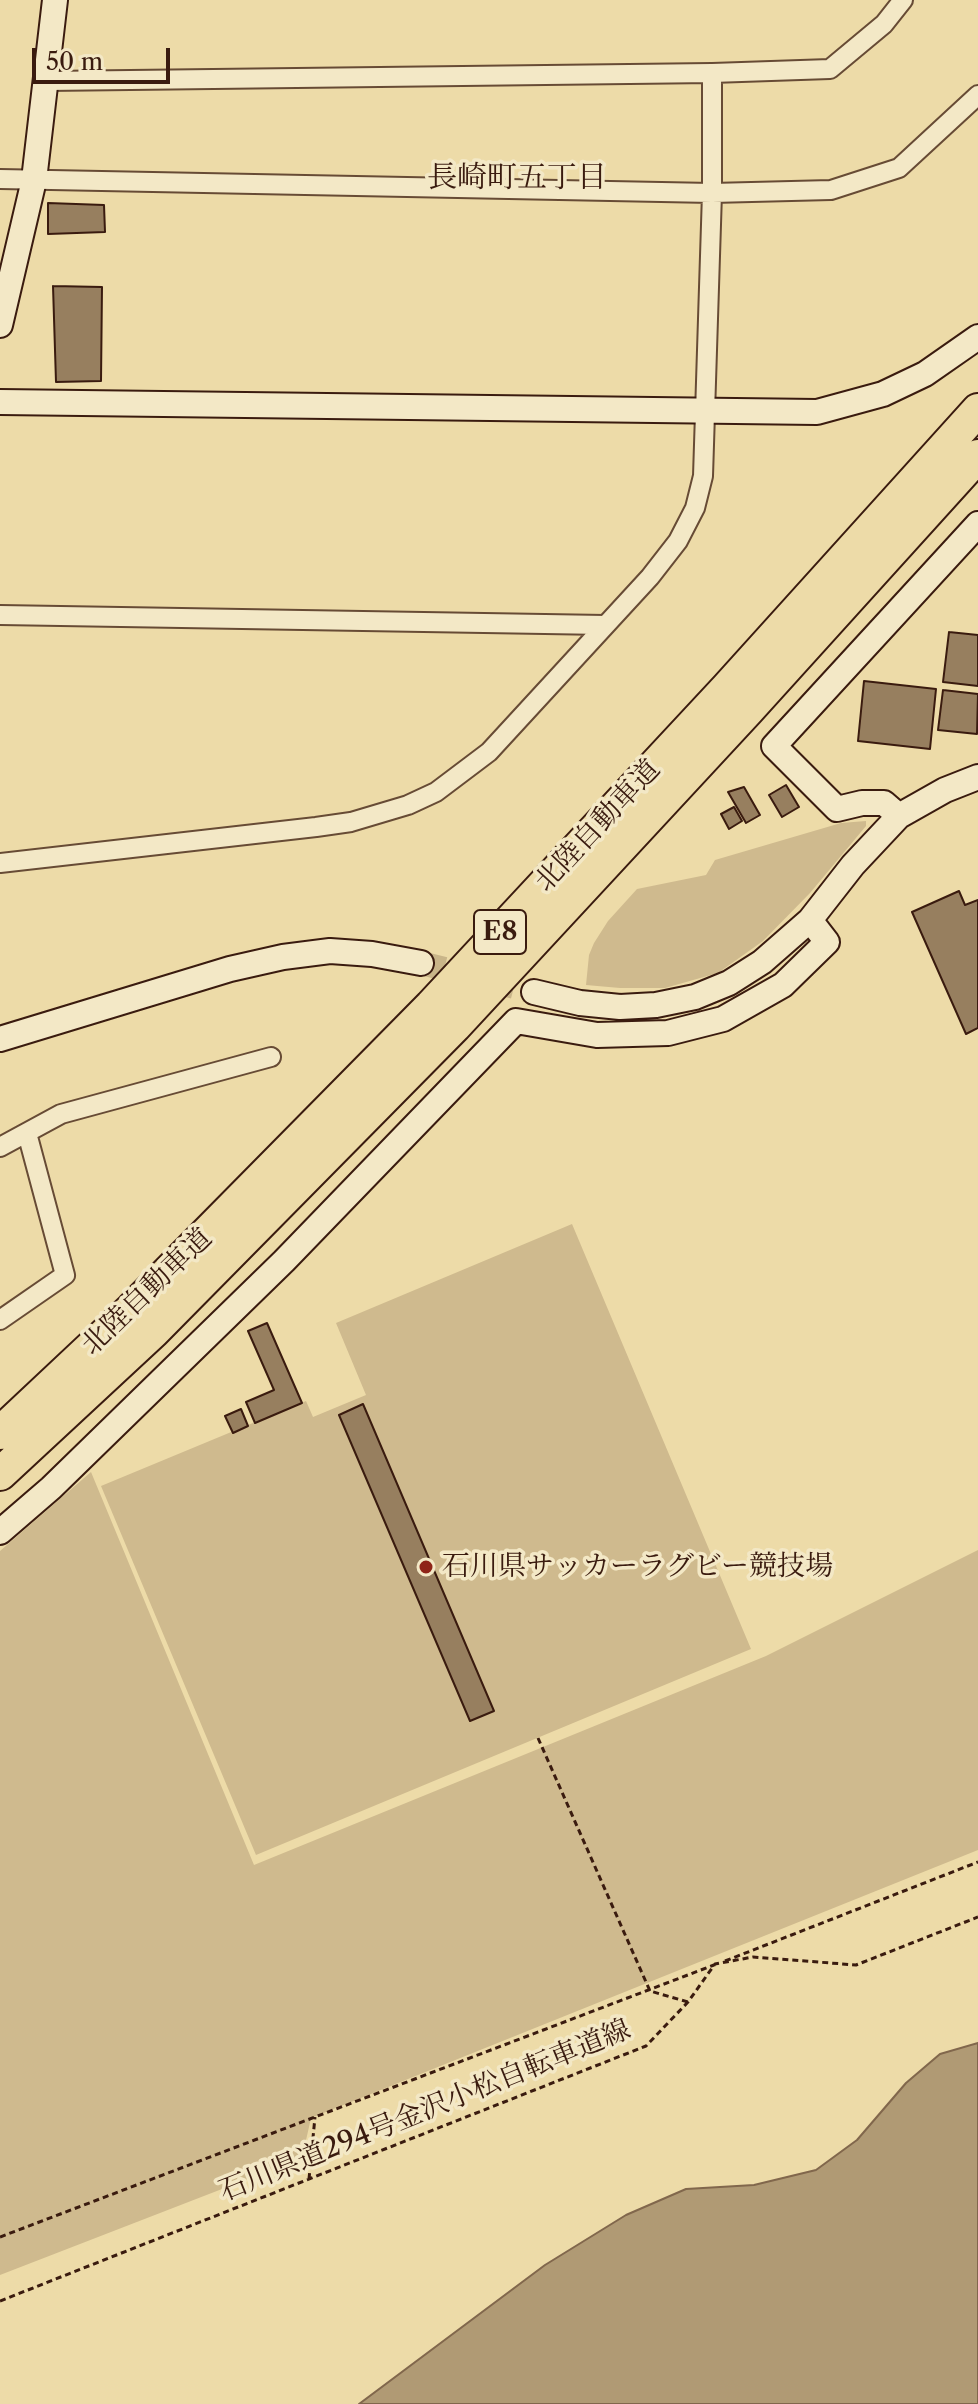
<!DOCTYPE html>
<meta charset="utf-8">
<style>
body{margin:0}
#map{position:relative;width:978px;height:2404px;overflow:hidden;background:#eddba8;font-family:"Libre Caslon Text",serif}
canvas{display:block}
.scale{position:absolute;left:32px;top:48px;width:138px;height:36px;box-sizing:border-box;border:4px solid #3a1b0f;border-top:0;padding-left:10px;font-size:24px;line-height:28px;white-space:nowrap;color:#3a1b0f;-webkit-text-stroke:6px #f3e8c6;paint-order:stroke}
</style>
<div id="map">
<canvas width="978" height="2404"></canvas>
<div class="scale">50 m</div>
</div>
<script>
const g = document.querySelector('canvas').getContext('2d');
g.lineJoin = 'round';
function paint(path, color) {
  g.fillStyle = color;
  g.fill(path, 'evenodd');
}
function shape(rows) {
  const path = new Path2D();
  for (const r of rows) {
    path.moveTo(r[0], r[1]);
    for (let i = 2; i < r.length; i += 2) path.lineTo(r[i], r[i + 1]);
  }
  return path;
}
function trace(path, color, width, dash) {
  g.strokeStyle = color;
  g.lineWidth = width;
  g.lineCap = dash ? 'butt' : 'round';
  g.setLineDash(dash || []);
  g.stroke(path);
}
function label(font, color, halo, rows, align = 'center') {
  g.font = font + ' "Libre Caslon Text","Noto Serif JP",serif';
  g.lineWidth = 7;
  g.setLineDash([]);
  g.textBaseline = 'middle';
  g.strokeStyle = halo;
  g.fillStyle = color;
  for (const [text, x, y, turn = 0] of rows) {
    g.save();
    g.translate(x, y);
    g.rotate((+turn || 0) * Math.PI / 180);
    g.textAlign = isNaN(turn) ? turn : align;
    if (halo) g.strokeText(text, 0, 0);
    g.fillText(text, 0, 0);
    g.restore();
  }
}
const green = shape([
 [866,821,866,826,810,893,763,941,718,973,665,988,620,988,586,985,589,955,594,943,608,921,637,889,706,875,715,860,841,823],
 [572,1224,751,1649,256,1855,101,1486,306,1401,313,1417,366,1395,336,1323],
 [91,1472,254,1865,766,1656,978,1550,978,1850,311,2118,302,2158,0,2275,0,1551]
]);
const water = shape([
 [978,2043,978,2404,359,2404,545,2265,626,2215,686,2189,754,2185,816,2170,857,2140,906,2083,940,2054,978,2043]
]);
const building = shape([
 [48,203,104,205,105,232,48,234,48,203],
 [53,286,102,287,101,381,56,382,53,286],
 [949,632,978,635,978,686,943,682,949,632],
 [864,681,936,689,930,749,858,741,864,681],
 [943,690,978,694,977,734,938,730,943,690],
 [786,785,799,807,782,817,769,795,786,785],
 [744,787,760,815,746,823,728,792,744,787],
 [734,807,742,821,729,829,721,814,734,807],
 [959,891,965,905,978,900,978,1028,966,1034,912,912,959,891],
 [267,1323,302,1403,255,1423,246,1402,274,1390,248,1331,267,1323],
 [363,1404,494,1711,470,1721,339,1415,363,1404],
 [241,1409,248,1426,233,1433,225,1416,241,1409]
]);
const secondaryTunnel = shape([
 [421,963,534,992]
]);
const path = shape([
 [538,1738,650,1991,688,2002],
 [725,1961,978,1862],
 [309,2179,315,2117],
 [0,2237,714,1965],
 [0,2301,646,2046,688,2002,715,1964,753,1957,856,1965,978,1917]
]);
const street = shape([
 [47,81,712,73,830,69,884,24,903,0],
 [0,179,712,193,831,190,899,168,978,95],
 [0,615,605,625],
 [0,863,316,827,351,822,408,805,436,792,489,752,650,577,678,541,695,508,703,476,712,193,712,73],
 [0,1147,61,1114,271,1057],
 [0,1320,65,1275,27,1133]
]);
const secondary = shape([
 [0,325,34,180,55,0],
 [0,402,817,412,883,394,925,374,978,337],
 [899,816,884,803,862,803,837,809,774,746,978,524],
 [534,992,580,1003,620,1007,656,1005,695,997,729,983,762,962,810,920,853,865,899,816,945,790,978,777],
 [0,1039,230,969,283,957,330,951,372,954,421,963],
 [0,1532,51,1488,284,1261,516,1021,597,1035,668,1033,723,1019,783,985,827,942,810,920]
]);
const highway = shape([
 [0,1433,132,1309,431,1006,727,688,978,410],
 [0,1474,153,1332,455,1026,748,710,978,456]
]);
const markers = [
 [426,1567,8,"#8f2418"]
];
const shields = [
 [500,932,52]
];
const shieldNames = [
 ["E8",500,932]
];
const streetNames = [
 ["北陸自動車道",598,826,-47],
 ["北陸自動車道",147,1292,-44],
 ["石川県道294号金沢小松自転車道線",425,2111,-22]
];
const poiNames = [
 ["石川県サッカーラグビー競技場",442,1567]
];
const neighbourhoodNames = [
 ["長崎町五丁目",517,178]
];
paint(green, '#cfba8e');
paint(water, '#b09a74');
trace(water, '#81674c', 2);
paint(building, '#977f5f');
trace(building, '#3a1b0f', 2);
trace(secondaryTunnel, '#c9b589', 24, [24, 12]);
trace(street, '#674b35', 22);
trace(secondary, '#3a1b0f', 28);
trace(highway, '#3a1b0f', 36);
trace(path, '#3a1b0f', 3, [6, 4]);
trace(street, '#f3e8c6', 18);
trace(secondary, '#f3e8c6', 24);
trace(highway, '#eddba8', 32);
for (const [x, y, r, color] of markers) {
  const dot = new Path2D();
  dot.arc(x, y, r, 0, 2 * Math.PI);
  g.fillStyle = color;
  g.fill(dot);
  trace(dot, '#f3e8c6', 3);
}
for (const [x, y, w] of shields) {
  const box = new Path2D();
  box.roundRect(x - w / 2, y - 22, w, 44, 6);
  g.fillStyle = '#f3e8c6';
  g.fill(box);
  trace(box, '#3a1b0f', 2);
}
label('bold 26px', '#3a1b0f', null, shieldNames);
label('28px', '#3a1b0f', '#f3e8c6', streetNames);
label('28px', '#3a1b0f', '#f3e8c6', poiNames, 'left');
label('30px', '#3a1b0f', '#f3e8c6', neighbourhoodNames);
</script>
